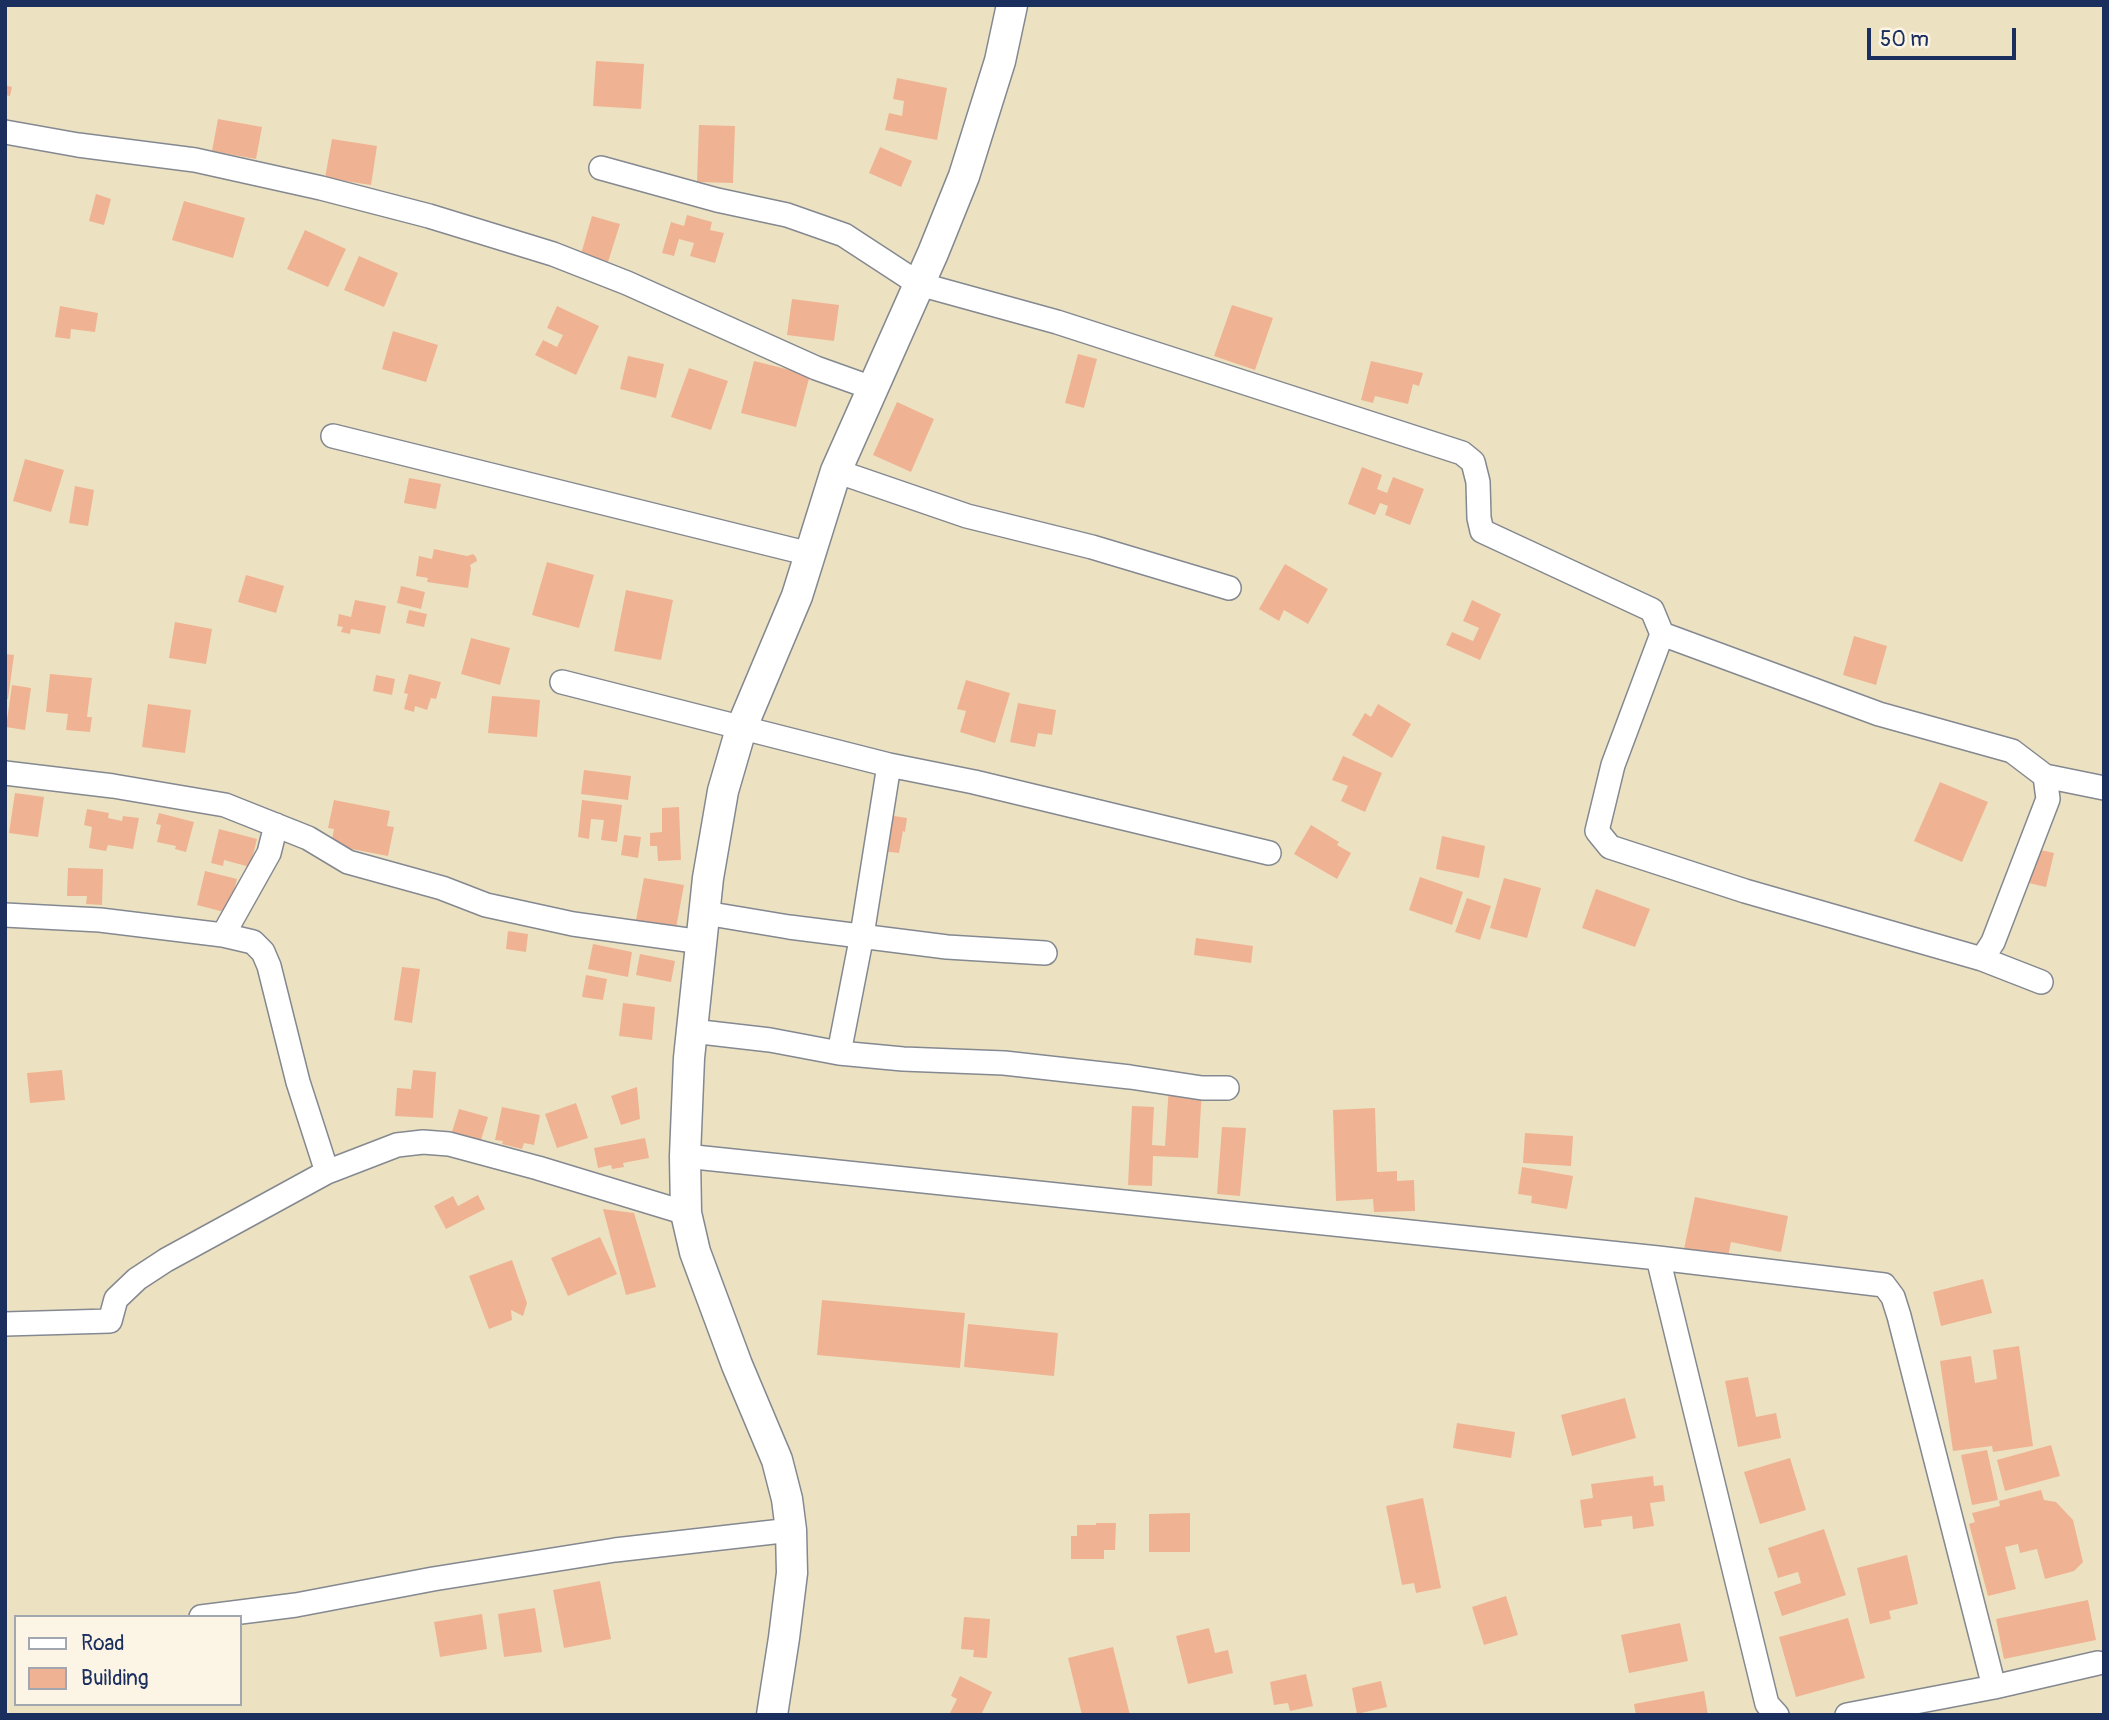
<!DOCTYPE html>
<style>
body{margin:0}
#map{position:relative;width:2109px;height:1720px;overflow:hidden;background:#ece2c1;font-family:Pangolin,sans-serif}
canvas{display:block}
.frame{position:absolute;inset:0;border:7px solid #1b2f5e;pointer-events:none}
.legend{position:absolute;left:14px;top:1615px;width:228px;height:91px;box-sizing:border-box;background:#fcf5e5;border:2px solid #a2a6af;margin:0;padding:9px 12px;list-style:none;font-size:21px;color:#1b2f5e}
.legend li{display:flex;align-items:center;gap:14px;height:35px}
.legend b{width:35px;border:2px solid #a2a6af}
.scale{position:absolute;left:1867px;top:28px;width:149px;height:32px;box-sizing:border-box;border:4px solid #1b2f5e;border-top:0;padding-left:9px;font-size:21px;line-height:24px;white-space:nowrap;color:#1b2f5e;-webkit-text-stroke:5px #fcf5e5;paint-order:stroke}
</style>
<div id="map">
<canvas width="2109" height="1720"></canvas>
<div class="frame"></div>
<ul class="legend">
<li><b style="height:9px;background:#fff"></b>Road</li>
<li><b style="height:19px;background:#efb393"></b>Building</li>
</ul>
<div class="scale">50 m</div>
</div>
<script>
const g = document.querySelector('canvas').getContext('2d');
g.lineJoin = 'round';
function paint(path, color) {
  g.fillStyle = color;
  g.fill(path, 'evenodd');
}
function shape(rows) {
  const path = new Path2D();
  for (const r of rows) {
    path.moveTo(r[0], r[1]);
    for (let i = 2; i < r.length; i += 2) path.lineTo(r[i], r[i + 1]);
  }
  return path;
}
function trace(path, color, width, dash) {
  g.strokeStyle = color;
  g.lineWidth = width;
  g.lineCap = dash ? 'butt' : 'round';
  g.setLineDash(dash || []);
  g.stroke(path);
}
const building = shape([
 [596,61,644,64,641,109,593,106],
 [897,78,947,88,937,140,885,130,889,113,902,116,904,101,893,99],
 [5,85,12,87,10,96,5,95],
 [218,119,262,127,256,159,212,151],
 [699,125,735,126,733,183,697,182],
 [332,139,377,146,371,185,325,178],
 [880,147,912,161,901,187,869,173],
 [96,194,111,199,104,225,89,221],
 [184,201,245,218,233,258,172,240],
 [687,215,712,222,710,230,724,233,715,263,690,256,694,243,679,239,674,256,662,253,671,222,684,226],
 [592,216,620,224,608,262,581,254],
 [305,230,346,249,328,287,287,269],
 [359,256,398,273,384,307,344,290],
 [792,299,839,305,834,341,787,335],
 [1232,305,1273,318,1255,370,1214,356],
 [60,306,98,313,95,332,71,329,70,339,55,337],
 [557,306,599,326,576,375,535,355,543,340,557,347,563,335,547,328],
 [393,331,438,345,426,382,382,369],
 [1078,354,1097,359,1084,408,1065,403],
 [628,356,664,364,656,398,620,389],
 [754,361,810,375,796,427,741,413],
 [1371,361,1423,373,1419,386,1413,384,1408,404,1375,396,1373,403,1361,400],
 [689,368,728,381,711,430,671,417],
 [897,402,934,419,911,472,873,455],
 [25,459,64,470,51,512,13,501],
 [1362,467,1382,475,1377,489,1387,493,1393,477,1424,489,1410,525,1385,515,1388,506,1380,503,1375,515,1348,504],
 [409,478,441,484,436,509,404,503],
 [75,486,94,490,88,526,69,523],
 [434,549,467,556,473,554,476,557,477,561,470,565,471,568,468,588,427,582,428,578,416,576,419,556,432,559],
 [547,562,594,575,579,628,532,615],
 [1285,564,1328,589,1308,624,1284,610,1279,621,1259,609],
 [246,575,284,586,276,613,238,602],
 [401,586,425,592,421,609,397,603],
 [626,590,673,600,661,660,614,651],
 [355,600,386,606,380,634,351,629,350,634,341,632,343,627,337,626,339,614,351,617],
 [1472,600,1501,614,1480,660,1446,645,1452,632,1473,641,1479,628,1463,621],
 [409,610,427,614,424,627,406,623],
 [175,622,212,629,206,664,169,658],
 [1854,636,1887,646,1876,685,1843,675],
 [471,638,510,648,500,685,461,674],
 [5,654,14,655,8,699,5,699],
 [50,674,92,678,87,717,92,717,90,732,66,730,68,714,46,712],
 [409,674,441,682,436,699,431,698,427,710,415,706,414,712,404,709,408,694,404,693],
 [376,675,395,679,392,695,373,691],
 [966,680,1010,693,995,743,960,732,966,711,957,709],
 [12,685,31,688,25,730,6,727],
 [492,696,540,700,537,737,488,733],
 [1018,703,1056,710,1052,735,1038,733,1035,747,1010,742],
 [148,704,191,710,185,753,142,747],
 [1378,704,1411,724,1392,758,1352,735,1365,713,1371,717],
 [1343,756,1382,773,1365,812,1341,801,1348,786,1332,780],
 [584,770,631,776,628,800,581,794],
 [1940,782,1988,802,1962,862,1914,841],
 [15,793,44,797,38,837,9,833],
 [334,800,390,811,387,826,394,827,388,856,331,845,334,829,328,828],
 [582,800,622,805,617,842,601,840,604,820,591,819,589,839,578,837],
 [679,807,681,860,658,861,657,846,650,846,650,833,662,832,662,808],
 [87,809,109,813,108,818,122,821,123,816,139,818,133,849,108,845,106,851,89,848,92,827,84,825],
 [159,813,194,822,186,852,175,849,176,846,157,842,161,825,156,824],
 [888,815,907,818,905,832,903,831,899,853,882,851],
 [1311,825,1339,842,1337,845,1351,853,1337,879,1294,854],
 [219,829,257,839,250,867,224,860,223,866,211,863],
 [624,835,641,837,638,858,621,855],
 [1442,836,1485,846,1479,878,1436,869],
 [2036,849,2054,853,2046,887,2029,883],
 [68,868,103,869,102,905,86,904,87,896,67,896],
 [205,871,237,879,228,913,197,905],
 [1420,877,1463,892,1452,925,1409,910],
 [644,878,684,885,676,928,636,920],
 [1504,878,1541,888,1527,938,1490,928],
 [1596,889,1650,909,1635,947,1582,928],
 [1467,898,1491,906,1480,940,1455,932],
 [508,931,528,934,526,952,506,949],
 [1196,938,1253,946,1251,963,1194,955],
 [593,944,632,952,628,977,588,969],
 [640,954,675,961,671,982,636,975],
 [402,967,420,969,412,1023,394,1020],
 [586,975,607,979,603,1000,582,997],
 [623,1003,655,1007,652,1040,619,1036],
 [62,1070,65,1100,30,1103,27,1073],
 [413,1070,436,1072,433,1118,395,1116,397,1088,411,1089],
 [1169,1086,1202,1088,1198,1158,1153,1156,1152,1186,1128,1185,1132,1106,1154,1107,1152,1145,1165,1146],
 [637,1087,640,1119,621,1125,611,1096],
 [576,1103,588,1138,557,1148,545,1114],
 [502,1107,540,1115,534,1145,524,1143,522,1149,502,1144,503,1141,495,1140],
 [1375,1108,1377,1172,1397,1171,1397,1181,1414,1180,1415,1211,1374,1212,1373,1199,1336,1201,1333,1110],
 [459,1109,488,1117,481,1140,452,1132],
 [1222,1127,1246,1128,1240,1196,1217,1194],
 [1525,1133,1573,1136,1571,1166,1523,1163],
 [645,1138,649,1158,623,1163,624,1167,612,1169,611,1165,598,1168,594,1148],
 [1522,1167,1573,1176,1567,1209,1531,1203,1532,1196,1518,1194],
 [478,1195,485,1209,446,1229,434,1206,453,1196,458,1206],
 [1695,1197,1788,1216,1781,1252,1731,1242,1728,1257,1684,1249],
 [603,1209,634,1213,656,1287,626,1295],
 [600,1237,617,1274,568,1296,551,1258],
 [512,1260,527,1303,523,1316,511,1310,512,1320,489,1329,469,1276],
 [1983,1279,1992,1313,1941,1326,1933,1292],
 [822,1300,965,1313,960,1368,817,1355],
 [968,1324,1058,1333,1054,1376,964,1367],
 [2019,1346,2033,1446,1993,1452,1992,1446,1953,1451,1940,1361,1971,1356,1975,1383,1997,1379,1993,1350],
 [1748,1377,1756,1417,1776,1413,1781,1438,1738,1447,1725,1381],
 [1625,1398,1636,1438,1572,1456,1561,1415],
 [1457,1423,1515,1432,1511,1458,1453,1448],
 [2051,1445,2060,1476,2005,1491,1997,1460],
 [1987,1450,1998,1500,1972,1505,1961,1455],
 [1790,1458,1806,1510,1760,1524,1744,1472],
 [1653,1476,1654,1486,1663,1485,1665,1501,1650,1503,1654,1526,1633,1529,1632,1516,1601,1520,1602,1526,1584,1528,1580,1500,1593,1498,1591,1484],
 [2041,1490,2044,1500,2056,1502,2073,1520,2083,1562,2074,1571,2045,1579,2037,1549,2020,1553,2018,1544,2005,1547,2016,1589,1988,1596,1969,1524,1975,1522,1972,1513,2000,1506,1999,1501],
 [1423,1498,1441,1588,1416,1593,1414,1583,1402,1585,1386,1506],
 [1190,1513,1190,1552,1149,1552,1149,1514],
 [1096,1523,1116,1523,1115,1550,1104,1550,1104,1559,1071,1559,1071,1536,1077,1536,1077,1525,1096,1525],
 [1824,1529,1846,1595,1782,1616,1774,1592,1801,1583,1798,1572,1778,1578,1768,1548],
 [1907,1555,1918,1604,1889,1611,1891,1619,1870,1624,1857,1568],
 [600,1581,611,1639,564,1648,553,1590],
 [1506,1596,1518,1635,1484,1645,1472,1607],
 [2088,1600,2096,1640,2004,1659,1996,1619],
 [535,1608,542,1652,504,1657,498,1614],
 [482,1614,487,1649,440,1657,434,1622],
 [964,1617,990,1619,987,1658,973,1657,974,1650,961,1649],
 [1848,1618,1865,1678,1796,1697,1779,1637],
 [1680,1623,1688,1661,1629,1673,1621,1635],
 [1209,1628,1215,1653,1228,1650,1233,1673,1188,1684,1176,1636],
 [1113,1647,1130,1715,1082,1715,1068,1658],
 [1306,1674,1313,1706,1290,1711,1288,1703,1274,1705,1270,1682],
 [960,1676,992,1692,981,1715,949,1715,957,1699,951,1696],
 [1381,1681,1387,1707,1357,1714,1352,1688],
 [1704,1691,1708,1715,1636,1715,1634,1704]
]);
const minor = shape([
 [5,132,78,145,195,160,321,188,429,216,553,254,627,283,816,368,872,388],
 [601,168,717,200,787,215,844,235,919,284,1057,322,1462,453,1473,462,1478,482,1479,518,1482,531,1652,610,1662,634,1613,765,1597,831,1610,847,1745,891,1982,959,1993,942,2048,799,2045,776,2012,751,1879,714,1662,634],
 [333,436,810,554],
 [836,471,967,516,1092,547,1229,588],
 [562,682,889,765,974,782,1269,853],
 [5,773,113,786,225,805,308,838,348,862,442,888,486,905,573,924,702,942],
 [2045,776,2104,788],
 [705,913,789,927,947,947,1045,953],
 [5,915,100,920,223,935,253,942,263,952,269,966,298,1082,327,1172],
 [223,935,269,853,276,825],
 [1982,959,2041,982],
 [692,1031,770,1040,839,1053,903,1059,1004,1063,1130,1077,1202,1088,1227,1088],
 [839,1053,862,935,889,765],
 [685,1156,1658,1258,1884,1285,1893,1297,1899,1316,1994,1687],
 [1658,1258,1767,1704,1777,1715],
 [5,1324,110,1321,116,1299,137,1279,166,1260,327,1172,397,1145,423,1142,449,1144,538,1168,686,1213],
 [201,1617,296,1605,433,1579,615,1550,791,1530],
 [1847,1715,1994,1687,2098,1663]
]);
const tertiary = shape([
 [772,1715,784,1638,792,1573,791,1530,787,1499,777,1460,737,1365,695,1252,686,1213,685,1156,689,1058,708,878,723,791,741,729,797,596,836,471,933,253,964,176,1000,61,1012,5]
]);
paint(building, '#efb393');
trace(minor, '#848890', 26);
trace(tertiary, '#848890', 33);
trace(minor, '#fff', 23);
trace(tertiary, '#fff', 30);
</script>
